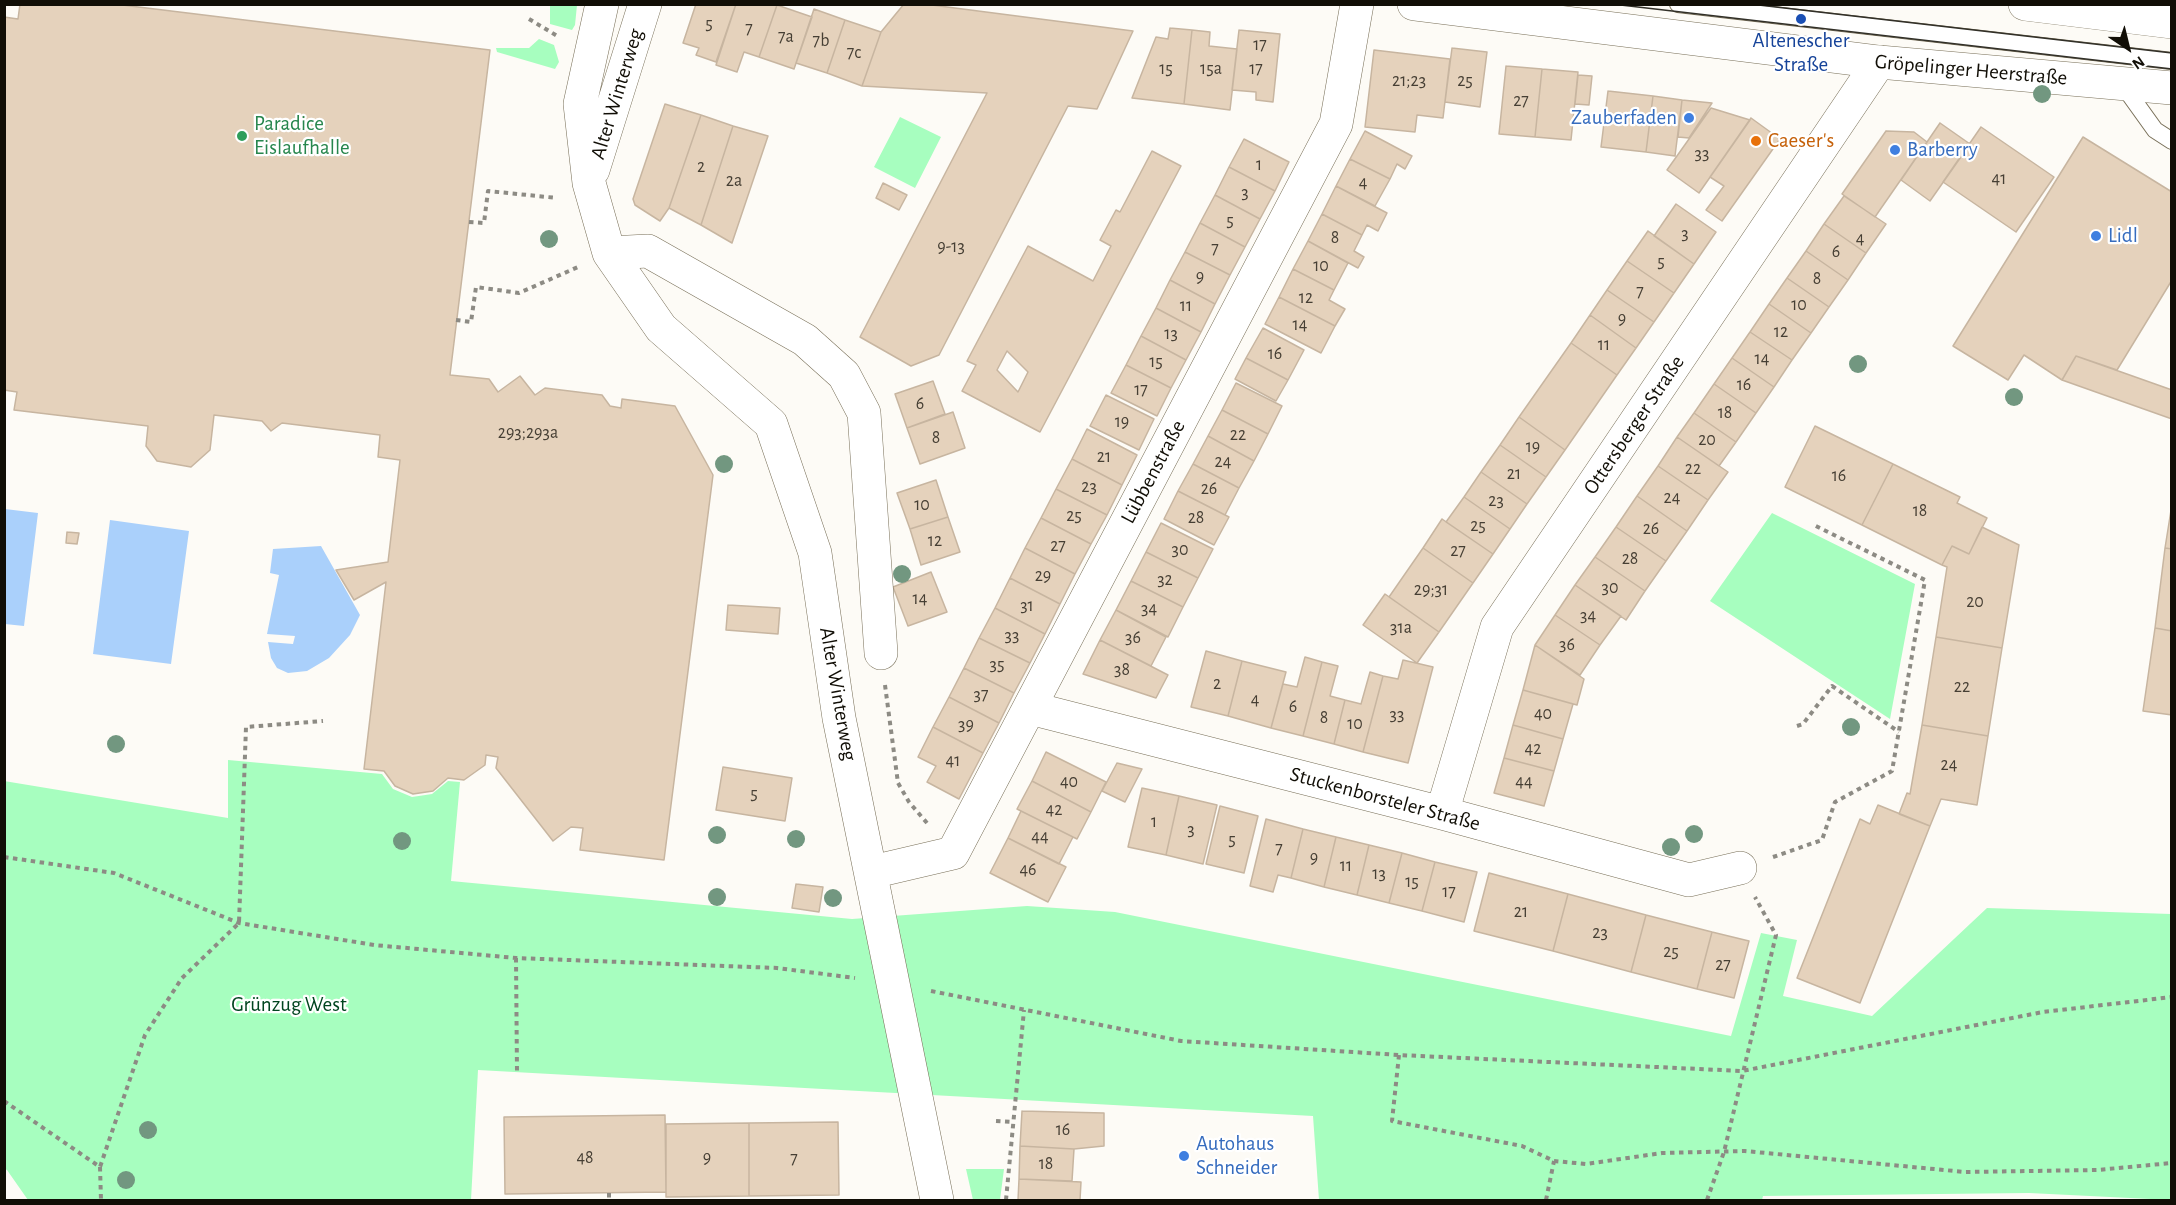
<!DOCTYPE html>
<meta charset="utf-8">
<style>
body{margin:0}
#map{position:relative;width:2176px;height:1205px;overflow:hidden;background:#fdfbf6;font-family:"Alegreya Sans",sans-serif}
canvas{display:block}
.frame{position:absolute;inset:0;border:6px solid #110e06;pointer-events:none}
.north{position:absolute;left:2098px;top:18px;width:60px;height:60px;-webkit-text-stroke:4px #fff;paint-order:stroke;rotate:145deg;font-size:16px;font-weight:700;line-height:24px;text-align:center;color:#110e06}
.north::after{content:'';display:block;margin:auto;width:21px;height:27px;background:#110e06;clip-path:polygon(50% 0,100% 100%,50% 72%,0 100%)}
</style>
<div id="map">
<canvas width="2176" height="1205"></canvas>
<div class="frame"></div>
<div class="north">N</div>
</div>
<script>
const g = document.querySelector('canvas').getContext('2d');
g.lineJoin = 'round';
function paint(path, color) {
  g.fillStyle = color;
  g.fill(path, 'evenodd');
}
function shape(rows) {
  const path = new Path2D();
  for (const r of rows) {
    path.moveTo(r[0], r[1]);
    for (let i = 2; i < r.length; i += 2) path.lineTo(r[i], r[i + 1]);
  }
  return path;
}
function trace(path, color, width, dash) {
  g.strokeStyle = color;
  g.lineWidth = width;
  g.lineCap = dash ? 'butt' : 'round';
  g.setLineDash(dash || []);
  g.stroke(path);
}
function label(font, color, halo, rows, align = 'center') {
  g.font = font + ' "Alegreya Sans",sans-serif';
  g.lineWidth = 4.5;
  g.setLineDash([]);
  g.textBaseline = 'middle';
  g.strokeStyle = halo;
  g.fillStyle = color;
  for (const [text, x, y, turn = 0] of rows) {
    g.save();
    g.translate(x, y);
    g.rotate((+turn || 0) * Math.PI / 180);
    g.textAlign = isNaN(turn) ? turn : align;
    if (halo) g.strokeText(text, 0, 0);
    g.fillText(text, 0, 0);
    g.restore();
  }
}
const green = shape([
 [550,5,577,5,575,25,572,30,550,24],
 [539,39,554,45,559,62,555,69,497,52,496,48,529,48],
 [900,117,941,137,915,188,874,167],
 [1772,513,1915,584,1890,719,1710,601],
 [228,760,382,774,393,789,412,797,432,794,448,781,460,782,451,881,852,919,1027,906,1115,912,1731,1036,1761,933,1797,940,1783,996,1872,1016,1987,908,2171,914,2171,1200,2029,1193,1763,1196,1762,1200,1319,1200,1313,1116,478,1070,471,1200,28,1200,7,1170,5,1169,4,781,228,818],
 [966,1169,1004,1169,1000,1200,973,1200]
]);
const water = shape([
 [5,509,38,513,24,626,5,624],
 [110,520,189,531,171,664,93,654],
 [321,546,360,615,350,635,329,658,307,671,288,673,277,668,271,658,268,642,293,644,295,636,267,634,279,575,270,573,273,549]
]);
const building = shape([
 [20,4,114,4,490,50,450,375,489,379,498,392,520,376,535,395,545,388,602,395,610,406,621,408,622,399,675,406,713,475,664,860,580,850,583,828,571,827,553,841,496,768,498,757,486,755,485,765,464,780,448,778,433,791,413,794,395,786,384,771,364,769,386,582,354,600,336,570,388,562,400,460,378,457,380,435,282,423,271,431,262,421,214,415,210,450,191,467,157,461,146,446,148,426,14,410,17,392,4,390,4,17,18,19,20,4],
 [696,4,736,4,716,62,696,55,699,48,683,43,696,4],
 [736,4,777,5,759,57,744,52,737,72,716,65,736,4],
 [904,4,924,4,1133,31,1097,109,1068,106,939,355,911,366,860,337,987,93,862,86,881,32,904,4],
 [777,5,812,17,794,69,759,57,777,5],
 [814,9,845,20,827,73,796,63,814,9],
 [845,20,881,32,862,86,827,73,845,20],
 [1170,28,1192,30,1184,104,1132,98,1156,37,1168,39,1170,28],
 [1192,30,1210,32,1209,46,1237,49,1230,110,1184,104,1192,30],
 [1239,30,1280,34,1273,102,1256,100,1256,92,1232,90,1239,30],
 [1452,48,1487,52,1480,107,1445,102,1452,48],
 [1374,50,1450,59,1443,118,1417,115,1415,132,1365,127,1374,50],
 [1506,66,1542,69,1535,137,1499,134,1506,66],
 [1542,69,1578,72,1571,140,1535,137,1542,69],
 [1578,75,1592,76,1589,105,1575,104,1578,75],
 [1608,91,1653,96,1646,152,1601,147,1608,91],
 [1653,96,1682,100,1675,156,1646,152,1653,96],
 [1682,100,1712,103,1689,138,1678,137,1682,100],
 [665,104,701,115,669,208,660,221,635,205,633,199,665,104],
 [1711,108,1750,120,1699,193,1667,170,1711,108],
 [701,115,733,126,701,225,669,208,701,115],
 [1751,118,1780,139,1722,221,1706,210,1724,186,1710,177,1751,118],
 [1940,123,1970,144,1930,201,1901,180,1940,123],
 [733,126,768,136,732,243,701,225,733,126],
 [1981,127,2054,177,2016,232,1943,182,1981,127],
 [1365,131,1412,156,1405,169,1397,164,1390,179,1350,159,1365,131],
 [1886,131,1914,132,1927,142,1875,217,1842,194,1886,131],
 [2083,137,2172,192,2172,280,2117,370,2076,356,2062,380,2024,355,2008,380,1953,346,2083,137],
 [1244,139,1289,162,1275,191,1229,167,1244,139],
 [1152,151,1181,166,1040,432,962,391,976,365,967,361,1028,246,1093,281,1111,246,1100,240,1116,210,1120,212,1152,151],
 [1007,351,1028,372,1018,392,997,370,1007,351],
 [1350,159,1390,179,1375,206,1336,186,1350,159],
 [1229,167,1275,191,1260,219,1215,195,1229,167],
 [883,183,907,195,899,210,876,198,883,183],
 [1336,186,1387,213,1378,231,1367,225,1362,235,1322,214,1336,186],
 [1215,195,1260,219,1245,247,1200,223,1215,195],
 [1844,196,1886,224,1866,253,1824,224,1844,196],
 [1676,204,1716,232,1694,264,1654,236,1676,204],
 [1322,214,1362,235,1354,251,1364,257,1358,268,1308,241,1322,214],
 [1200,223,1245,247,1230,275,1185,252,1200,223],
 [1824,224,1866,253,1848,280,1806,251,1824,224],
 [1648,231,1694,264,1674,293,1627,261,1648,231],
 [1308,241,1348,263,1334,290,1293,269,1308,241],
 [1806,251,1848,280,1829,307,1787,278,1806,251],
 [1185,252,1230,275,1215,304,1170,280,1185,252],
 [1627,261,1674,293,1654,322,1607,290,1627,261],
 [1293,269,1334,290,1329,300,1345,309,1335,326,1279,297,1293,269],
 [1787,278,1829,307,1811,333,1769,304,1787,278],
 [1170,280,1215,304,1201,332,1156,308,1170,280],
 [1607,290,1654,322,1636,348,1590,315,1607,290],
 [1279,297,1335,326,1321,353,1265,324,1279,297],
 [1769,304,1811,333,1792,360,1750,332,1769,304],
 [1156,308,1201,332,1186,360,1141,336,1156,308],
 [1590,315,1636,348,1617,375,1571,343,1590,315],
 [1263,328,1304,350,1288,380,1246,358,1263,328],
 [1750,332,1792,360,1774,387,1732,358,1750,332],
 [1141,336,1186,360,1171,388,1126,365,1141,336],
 [1571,343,1617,375,1565,450,1519,417,1571,343],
 [2076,356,2172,390,2172,419,2062,380,2076,356],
 [1246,358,1288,380,1276,401,1235,379,1246,358],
 [1732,358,1774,387,1756,413,1714,384,1732,358],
 [1126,365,1171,388,1157,416,1111,393,1126,365],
 [933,381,945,414,907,428,895,394,933,381],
 [1236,383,1282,406,1268,434,1222,410,1236,383],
 [1714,384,1756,413,1736,442,1694,413,1714,384],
 [1106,395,1154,419,1139,450,1090,426,1106,395],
 [1222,410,1268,434,1254,461,1208,436,1222,410],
 [953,412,965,448,920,464,907,428,953,412],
 [1694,413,1736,442,1719,466,1677,437,1694,413],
 [1519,417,1565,450,1546,477,1500,445,1519,417],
 [1815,426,1893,464,1862,525,1785,487,1815,426],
 [1087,429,1137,455,1122,485,1072,459,1087,429],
 [1208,436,1254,461,1239,488,1193,464,1208,436],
 [1677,437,1728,472,1708,500,1658,466,1677,437],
 [1500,445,1546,477,1527,504,1481,472,1500,445],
 [1072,459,1122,485,1107,515,1056,489,1072,459],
 [1193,464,1239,488,1225,515,1178,491,1193,464],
 [1893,464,1960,497,1957,503,1987,518,1969,554,1952,546,1942,565,1862,525,1893,464],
 [1658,466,1708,500,1687,531,1637,496,1658,466],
 [1481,472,1527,504,1510,529,1464,497,1481,472],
 [936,480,948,517,910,529,897,493,936,480],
 [1056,489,1107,515,1091,544,1041,518,1056,489],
 [1178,491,1229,517,1214,545,1164,519,1178,491],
 [1637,496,1687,531,1666,561,1616,527,1637,496],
 [1464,497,1510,529,1493,554,1446,522,1464,497],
 [2172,504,2172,549,2165,548,2172,504],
 [948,517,960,552,921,565,910,529,948,517],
 [1041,518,1091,544,1075,574,1025,548,1041,518],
 [1442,519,1493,554,1473,583,1423,548,1442,519],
 [1161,523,1213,549,1198,578,1146,552,1161,523],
 [1616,527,1666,561,1645,591,1595,557,1616,527],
 [1982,527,2019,545,2002,648,1936,637,1947,567,1942,565,1952,546,1969,554,1982,527],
 [67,532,79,533,77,544,66,543,67,532],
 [1025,548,1075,574,1060,604,1010,578,1025,548],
 [1423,548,1473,583,1439,632,1389,597,1423,548],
 [2165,548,2172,549,2172,631,2155,628,2165,548],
 [1146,552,1198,578,1183,607,1131,581,1146,552],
 [1595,557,1645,591,1626,620,1575,585,1595,557],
 [931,572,947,612,908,626,893,587,931,572],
 [1010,578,1060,604,1045,634,995,608,1010,578],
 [1131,581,1183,607,1168,637,1116,610,1131,581],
 [1575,585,1621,616,1600,645,1555,615,1575,585],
 [1385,594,1439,632,1417,663,1363,625,1385,594],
 [728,605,780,608,778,634,726,630,728,605],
 [995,608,1045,634,1030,663,979,638,995,608],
 [1116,610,1166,637,1151,666,1100,640,1116,610],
 [1555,615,1600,645,1580,675,1535,645,1555,615],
 [2155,628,2172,631,2172,715,2143,711,2155,628],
 [1936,637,2002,648,1988,736,1922,725,1936,637],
 [979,638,1030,663,1014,693,964,668,979,638],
 [1100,640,1168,675,1156,698,1083,674,1100,640],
 [1535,645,1584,679,1577,705,1523,690,1535,645],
 [1206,651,1242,661,1228,716,1191,707,1206,651],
 [1305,657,1322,662,1303,736,1271,728,1283,684,1297,687,1305,657],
 [1403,660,1433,667,1408,763,1363,752,1383,676,1398,679,1403,660],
 [1242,661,1286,672,1271,728,1228,716,1242,661],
 [1322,662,1338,666,1330,696,1345,700,1334,744,1303,736,1322,662],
 [964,668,1014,693,999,723,949,697,964,668],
 [1370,672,1383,676,1363,752,1334,744,1345,700,1361,704,1370,672],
 [1523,690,1573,704,1563,739,1513,725,1523,690],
 [949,697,999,723,983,753,933,727,949,697],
 [1513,725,1563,739,1554,771,1504,758,1513,725],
 [1922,725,1988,736,1977,805,1941,799,1930,826,1899,814,1907,793,1910,794,1922,725],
 [933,727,983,753,959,799,927,782,936,766,918,757,933,727],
 [1046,752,1106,782,1091,812,1032,781,1046,752],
 [1504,758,1554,771,1544,806,1494,793,1504,758],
 [1117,763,1142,769,1125,802,1102,791,1117,763],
 [723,767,792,778,785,821,716,810,723,767],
 [1032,781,1091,812,1077,839,1017,809,1032,781],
 [1142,788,1179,796,1166,855,1128,847,1142,788],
 [1179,796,1217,805,1203,864,1166,855,1179,796],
 [1878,805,1930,826,1860,1003,1797,978,1860,819,1870,824,1878,805],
 [1220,806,1258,816,1244,873,1206,864,1220,806],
 [1021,811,1073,837,1059,864,1008,838,1021,811],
 [1266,819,1303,829,1291,878,1278,875,1273,892,1250,886,1266,819],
 [1303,829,1336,837,1324,887,1291,878,1303,829],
 [1336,837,1369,845,1357,895,1324,887,1336,837],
 [1008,838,1066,867,1048,902,990,873,1008,838],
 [1369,845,1402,853,1389,903,1357,895,1369,845],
 [1402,853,1435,862,1422,911,1389,903,1402,853],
 [1435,862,1477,872,1464,922,1422,911,1435,862],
 [1489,873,1568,894,1553,951,1474,931,1489,873],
 [796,884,823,887,819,912,792,908,796,884],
 [1568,894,1646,915,1631,972,1553,951,1568,894],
 [1646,915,1712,932,1697,989,1631,972,1646,915],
 [1712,932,1749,941,1734,998,1697,989,1712,932],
 [1022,1111,1104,1113,1104,1146,1074,1149,1020,1146,1022,1111],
 [665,1115,666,1192,505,1194,504,1117,665,1115],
 [838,1122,839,1195,749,1196,749,1123,838,1122],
 [749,1123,749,1196,666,1197,666,1124,749,1123],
 [1020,1146,1074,1149,1072,1181,1019,1179,1020,1146],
 [1019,1179,1081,1182,1080,1200,1018,1200,1019,1179]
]);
const path = shape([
 [529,19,559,37],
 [469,222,484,223,488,191,557,198],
 [456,320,471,322,476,287,519,293,578,267],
 [885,685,898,783,909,802,927,823],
 [1797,726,1803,724,1832,686,1899,732],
 [4,857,114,873,239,923,374,945,516,958,777,968,855,978],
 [1773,857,1822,840,1835,802,1892,771,1925,580,1812,524],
 [516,958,517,1072],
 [931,991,1181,1041,1399,1055,1742,1071,2043,1012,2172,997],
 [1399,1055,1392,1121,1522,1146,1554,1161,1586,1164,1662,1153,1745,1151,1965,1172,2097,1170,2172,1163],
 [4,1101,100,1167,145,1035,182,978,239,923,246,727,323,721],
 [996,1121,1012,1122],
 [100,1167,101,1200],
 [609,1193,609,1200],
 [1006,1200,1024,1010],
 [1546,1200,1554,1161],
 [1707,1200,1724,1152,1776,935,1755,897]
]);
const lane = shape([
 [1678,4,2172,61],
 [2122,84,2155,130,2172,141]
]);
const street = shape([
 [602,4,580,104,589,183,609,253,661,328,771,424,815,553,839,718,937,1200],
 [593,170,645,4],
 [609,253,648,251,805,340,844,375,864,413,881,653],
 [1030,708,1442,813,1689,880,1740,868],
 [1442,813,1497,627,1879,62],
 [872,872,953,853,1336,124,1357,4]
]);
const secondary = shape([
 [1414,4,1879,62,2172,88],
 [2025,4,2172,22]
]);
const tram = shape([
 [1612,4,2172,69],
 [1750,4,2172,53]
]);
const trees = [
 [2042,94],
 [549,239],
 [1858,364],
 [2014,397],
 [724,464],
 [902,574],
 [1851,727],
 [116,744],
 [1694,834],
 [717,835],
 [796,839],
 [402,841],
 [1671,847],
 [717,897],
 [833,898],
 [148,1130],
 [126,1180]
];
const markers = [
 [1801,19,6,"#1a4fb4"],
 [1689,118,6,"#3f7fe0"],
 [242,136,6,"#2e9e5b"],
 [1756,141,6,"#e8710a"],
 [1895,150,6,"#3f7fe0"],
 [2096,236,6,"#3f7fe0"],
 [1184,1156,6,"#3f7fe0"]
];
const numberNames = [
 ["5",709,24],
 ["7",749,29],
 ["7a",786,37],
 ["7b",821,41],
 ["17",1260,45],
 ["7c",854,53],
 ["15",1166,69],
 ["15a",1211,69],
 ["17",1256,69],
 ["21;23",1409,81],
 ["25",1465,81],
 ["27",1521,101],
 ["33",1702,154],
 ["1",1259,165],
 ["2",701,167],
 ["41",1999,179],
 ["2a",734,181],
 ["4",1363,183],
 ["3",1245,193],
 ["5",1230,221],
 ["3",1685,234],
 ["8",1335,238],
 ["4",1860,239],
 ["9-13",951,247],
 ["7",1215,249],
 ["6",1836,252],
 ["5",1661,262],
 ["10",1321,266],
 ["9",1200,277],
 ["8",1817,279],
 ["7",1640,292],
 ["12",1306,298],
 ["10",1799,305],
 ["11",1186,306],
 ["9",1622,319],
 ["14",1300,325],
 ["12",1781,332],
 ["13",1171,334],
 ["11",1604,345],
 ["16",1275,354],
 ["14",1762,359],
 ["15",1156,362],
 ["16",1744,385],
 ["17",1141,390],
 ["6",920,404],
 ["18",1725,413],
 ["19",1122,422],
 ["293;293a",528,433],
 ["22",1238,435],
 ["8",936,438],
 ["20",1707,440],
 ["19",1533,447],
 ["21",1104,457],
 ["24",1223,462],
 ["22",1693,469],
 ["21",1514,474],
 ["16",1839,476],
 ["23",1089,487],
 ["26",1209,489],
 ["24",1672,498],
 ["23",1496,501],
 ["10",922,505],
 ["18",1920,511],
 ["25",1074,516],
 ["28",1196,518],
 ["25",1478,526],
 ["26",1651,529],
 ["12",935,541],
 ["27",1058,546],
 ["30",1180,550],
 ["27",1458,551],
 ["28",1630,559],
 ["29",1043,576],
 ["32",1165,580],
 ["30",1610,588],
 ["29;31",1431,590],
 ["14",920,599],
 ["20",1975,602],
 ["31",1027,606],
 ["34",1149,609],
 ["34",1588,616],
 ["31a",1401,628],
 ["33",1012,636],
 ["36",1133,638],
 ["36",1567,645],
 ["35",997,665],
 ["38",1122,670],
 ["2",1217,684],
 ["22",1962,687],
 ["37",981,695],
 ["4",1255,700],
 ["6",1293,707],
 ["40",1543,714],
 ["33",1397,715],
 ["8",1324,718],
 ["10",1355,724],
 ["39",966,725],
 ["42",1533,749],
 ["41",953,761],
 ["24",1949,765],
 ["40",1069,782],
 ["44",1524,782],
 ["5",754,794],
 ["42",1054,810],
 ["1",1154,822],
 ["3",1191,830],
 ["44",1040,837],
 ["5",1232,840],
 ["7",1279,849],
 ["9",1314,858],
 ["11",1346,866],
 ["46",1028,870],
 ["13",1379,874],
 ["15",1412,882],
 ["17",1449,892],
 ["21",1521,912],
 ["23",1600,933],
 ["25",1671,952],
 ["27",1723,965],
 ["16",1063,1130],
 ["48",585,1158],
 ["9",707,1158],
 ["7",794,1159],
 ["18",1046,1164]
];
const transitNames = [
 ["Altenescher",1801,41],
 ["Straße",1801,65]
];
const streetNames = [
 ["Gröpelinger Heerstraße",1971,70,5],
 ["Alter Winterweg",617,94,-73],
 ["Ottersberger Straße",1634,425,-56],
 ["Lübbenstraße",1153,472,-62],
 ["Alter Winterweg",838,694,80],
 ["Stuckenborsteler Straße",1385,799,15]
];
const shopNames = [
 ["Zauberfaden",1677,118,"right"],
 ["Barberry",1907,150],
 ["Lidl",2108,236],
 ["Autohaus",1196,1144],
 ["Schneider",1196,1168]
];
const leisureNames = [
 ["Paradice",254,124],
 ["Eislaufhalle",254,148]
];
const foodNames = [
 ["Caeser's",1768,141]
];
const parkNames = [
 ["Grünzug West",289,1005]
];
paint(green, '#a7febf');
paint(water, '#aad0fb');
paint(building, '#e5d2bc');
trace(building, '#c7b5a0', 1.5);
trace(lane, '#797059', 18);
trace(street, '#797059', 34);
trace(secondary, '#797059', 34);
trace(path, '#8d8b84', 4, [4.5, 4.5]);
trace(lane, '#fff', 16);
trace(street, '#fff', 33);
trace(secondary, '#fff', 33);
trace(tram, '#323028', 1.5);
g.fillStyle = '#729780';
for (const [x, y] of trees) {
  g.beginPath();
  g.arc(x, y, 9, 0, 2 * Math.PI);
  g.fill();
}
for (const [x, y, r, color] of markers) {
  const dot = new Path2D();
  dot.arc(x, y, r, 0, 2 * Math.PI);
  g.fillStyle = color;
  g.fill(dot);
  trace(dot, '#fff', 2);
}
label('18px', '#463f34', null, numberNames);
label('21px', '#164399', '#fff', transitNames);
label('21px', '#110e06', '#fff', streetNames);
label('21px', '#366cbe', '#fff', shopNames, 'left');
label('21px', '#27864d', '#fff', leisureNames, 'left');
label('21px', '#c56008', '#fff', foodNames, 'left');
label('21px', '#00451f', '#fff', parkNames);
</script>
